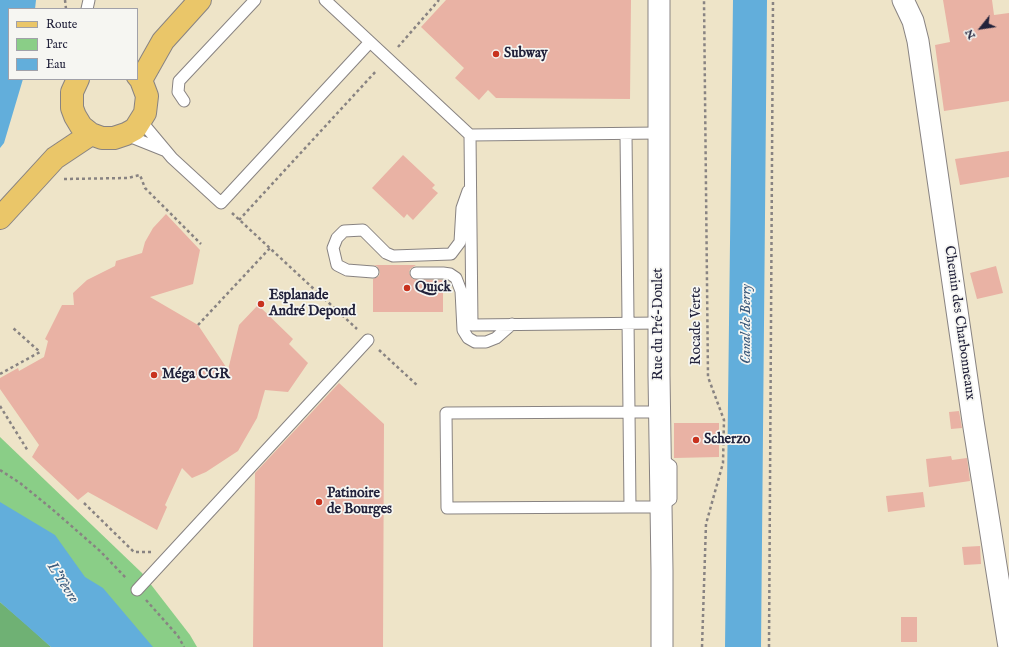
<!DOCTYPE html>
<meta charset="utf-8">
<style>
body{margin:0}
#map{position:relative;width:1009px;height:647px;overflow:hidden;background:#eee4c8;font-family:"IM FELL English",serif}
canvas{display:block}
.legend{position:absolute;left:8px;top:8px;width:130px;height:72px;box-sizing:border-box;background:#f6f6f2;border:1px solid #a1a1a9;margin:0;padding:5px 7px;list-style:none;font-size:12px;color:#22223b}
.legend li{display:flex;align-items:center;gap:8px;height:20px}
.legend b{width:20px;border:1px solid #a1a1a9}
.north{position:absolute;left:961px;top:8px;width:40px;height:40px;-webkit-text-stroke:3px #f6f6f2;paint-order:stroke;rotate:240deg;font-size:11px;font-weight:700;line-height:16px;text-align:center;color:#22223b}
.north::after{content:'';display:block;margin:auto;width:14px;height:18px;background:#22223b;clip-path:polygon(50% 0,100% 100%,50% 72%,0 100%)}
</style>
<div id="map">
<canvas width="1009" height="647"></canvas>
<ul class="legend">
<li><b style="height:5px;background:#eac669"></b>Route</li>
<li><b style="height:11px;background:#8ace87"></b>Parc</li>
<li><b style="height:11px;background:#62aedb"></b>Eau</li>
</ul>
<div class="north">N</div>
</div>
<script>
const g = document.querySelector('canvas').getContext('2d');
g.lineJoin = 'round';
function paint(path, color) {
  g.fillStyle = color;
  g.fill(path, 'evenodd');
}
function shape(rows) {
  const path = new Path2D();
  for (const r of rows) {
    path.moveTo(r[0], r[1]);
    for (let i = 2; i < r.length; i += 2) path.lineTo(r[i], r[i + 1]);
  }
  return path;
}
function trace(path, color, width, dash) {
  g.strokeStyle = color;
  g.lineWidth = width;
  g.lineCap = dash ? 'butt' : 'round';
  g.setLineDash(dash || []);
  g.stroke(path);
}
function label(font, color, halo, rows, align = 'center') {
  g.font = font + ' "IM FELL English",serif';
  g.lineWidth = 3.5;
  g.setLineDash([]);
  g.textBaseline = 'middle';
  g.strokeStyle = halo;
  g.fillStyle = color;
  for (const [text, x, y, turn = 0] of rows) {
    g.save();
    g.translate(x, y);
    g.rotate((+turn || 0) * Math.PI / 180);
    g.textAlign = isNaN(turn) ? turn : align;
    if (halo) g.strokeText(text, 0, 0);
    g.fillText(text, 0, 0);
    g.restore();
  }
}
const green = shape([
 [0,437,142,573,190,635,197,647,51,647,0,602]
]);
const forest = shape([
 [0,602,27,625,51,647,0,647]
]);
const water = shape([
 [0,0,36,0,35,9,9,9,9,79,23,79,4,143,0,148],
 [733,0,767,0,761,647,725,647],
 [0,502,55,535,85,577,103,588,153,647,51,647,0,602]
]);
const building = shape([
 [446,0,631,0,630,99,496,98,488,90,479,100,455,78,464,68,421,27],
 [943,0,992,0,994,15,1009,13,1009,101,944,111,935,45,950,42],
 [1009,151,1009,177,960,185,955,159],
 [403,155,435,185,432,188,438,193,413,220,407,214,404,218,372,188],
 [166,214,200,250,193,284,150,297,198,325,228,370,239,325,258,305,293,339,289,344,308,363,288,392,265,390,257,418,238,451,206,472,192,478,182,468,165,505,167,507,157,530,88,492,78,500,32,457,39,445,0,389,0,378,18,368,19,371,44,357,48,341,45,339,62,305,74,305,73,293,87,280,115,266,116,261,142,253,145,242,153,228],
 [373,265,416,265,410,269,409,273,413,279,443,280,443,312,373,312,373,279,379,276,380,272,377,266],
 [996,266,1003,293,977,299,970,273],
 [339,383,384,424,383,647,253,647,255,473],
 [959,411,962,428,951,429,949,412],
 [674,423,719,423,719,457,674,458],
 [951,456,952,460,967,458,970,481,929,487,926,459],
 [923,492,925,507,888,512,886,496],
 [980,546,981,564,964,565,962,547],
 [901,617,917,617,917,642,901,642]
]);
const path = shape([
 [65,0,66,9],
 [398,47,439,0],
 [64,179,128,178,140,175,145,188,201,244],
 [232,213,357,329],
 [239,220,377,70],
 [198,325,270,248],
 [379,350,418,386],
 [0,374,40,352,13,328],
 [0,406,28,451],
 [0,470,20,483,52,509,100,551,127,579],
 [84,503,134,552,151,552],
 [146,600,178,636,184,647],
 [702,647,706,524,723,463,724,420,708,377,704,0],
 [769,647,773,0]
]);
const lane = shape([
 [325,0,470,135,659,133],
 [87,9,89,0],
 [184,101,178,92,179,81,255,0],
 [141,121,172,158,221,203,370,42],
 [626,134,629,412,660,412],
 [126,135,166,151],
 [470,135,472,325,659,323],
 [373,272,347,270,337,265,333,248,337,238,344,231,363,230,386,253,393,256,451,254,460,242,462,208,468,191],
 [416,273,443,273,450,274,456,278,461,291,463,330,468,338,475,342,486,342,496,338,512,324],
 [629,412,630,507,447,508,446,413,629,412],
 [630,507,660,507,671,499,671,466,660,458],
 [137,590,368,340]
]);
const street = shape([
 [659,0,659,375,662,570,662,647],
 [903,0,913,21,918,41,973,421,1009,647]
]);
const primary = shape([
 [78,79,72,92,72,108,75,116,81,126,91,134,102,138,114,138,126,134,135,129,145,113,147,96,141,80,137,75],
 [141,80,163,41,200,0],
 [0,218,55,158,91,134]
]);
const markers = [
 [496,54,4,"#c8321e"],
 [407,288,4,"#c8321e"],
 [261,304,4,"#c8321e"],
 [154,375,4,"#c8321e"],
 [696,440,4,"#c8321e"],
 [319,502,4,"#c8321e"]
];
const poiNames = [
 ["Subway",504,54],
 ["Quick",415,288],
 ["Esplanade",269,296],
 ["André Depond",269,312],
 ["Méga CGR",162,375],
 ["Scherzo",704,440],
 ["Patinoire",327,494],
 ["de Bourges",327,510]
];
const streetNames = [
 ["Chemin des Charbonneaux",959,323,82],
 ["Rue du Pré-Doulet",659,324,-90],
 ["Rocade Verte",697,326,-90]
];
const waterNames = [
 ["Canal de Berry",747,324,-90],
 ["L'Yèvre",62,583,57]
];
paint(green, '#8ace87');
paint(forest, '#6fb174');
paint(water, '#62aedb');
paint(building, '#e9b2a4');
trace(lane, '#888382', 13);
trace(street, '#888382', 23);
trace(primary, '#888382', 24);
trace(path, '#888382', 2.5, [3, 3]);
trace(lane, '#fff', 11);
trace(street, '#fff', 21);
trace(primary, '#eac669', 22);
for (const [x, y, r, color] of markers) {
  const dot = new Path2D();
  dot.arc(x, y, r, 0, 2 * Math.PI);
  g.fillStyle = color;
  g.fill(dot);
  trace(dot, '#f6f6f2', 1.5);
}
label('bold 14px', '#22223b', '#f6f6f2', poiNames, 'left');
label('14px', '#22223b', '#f6f6f2', streetNames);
label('italic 15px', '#3c5a7b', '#f6f6f2', waterNames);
</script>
